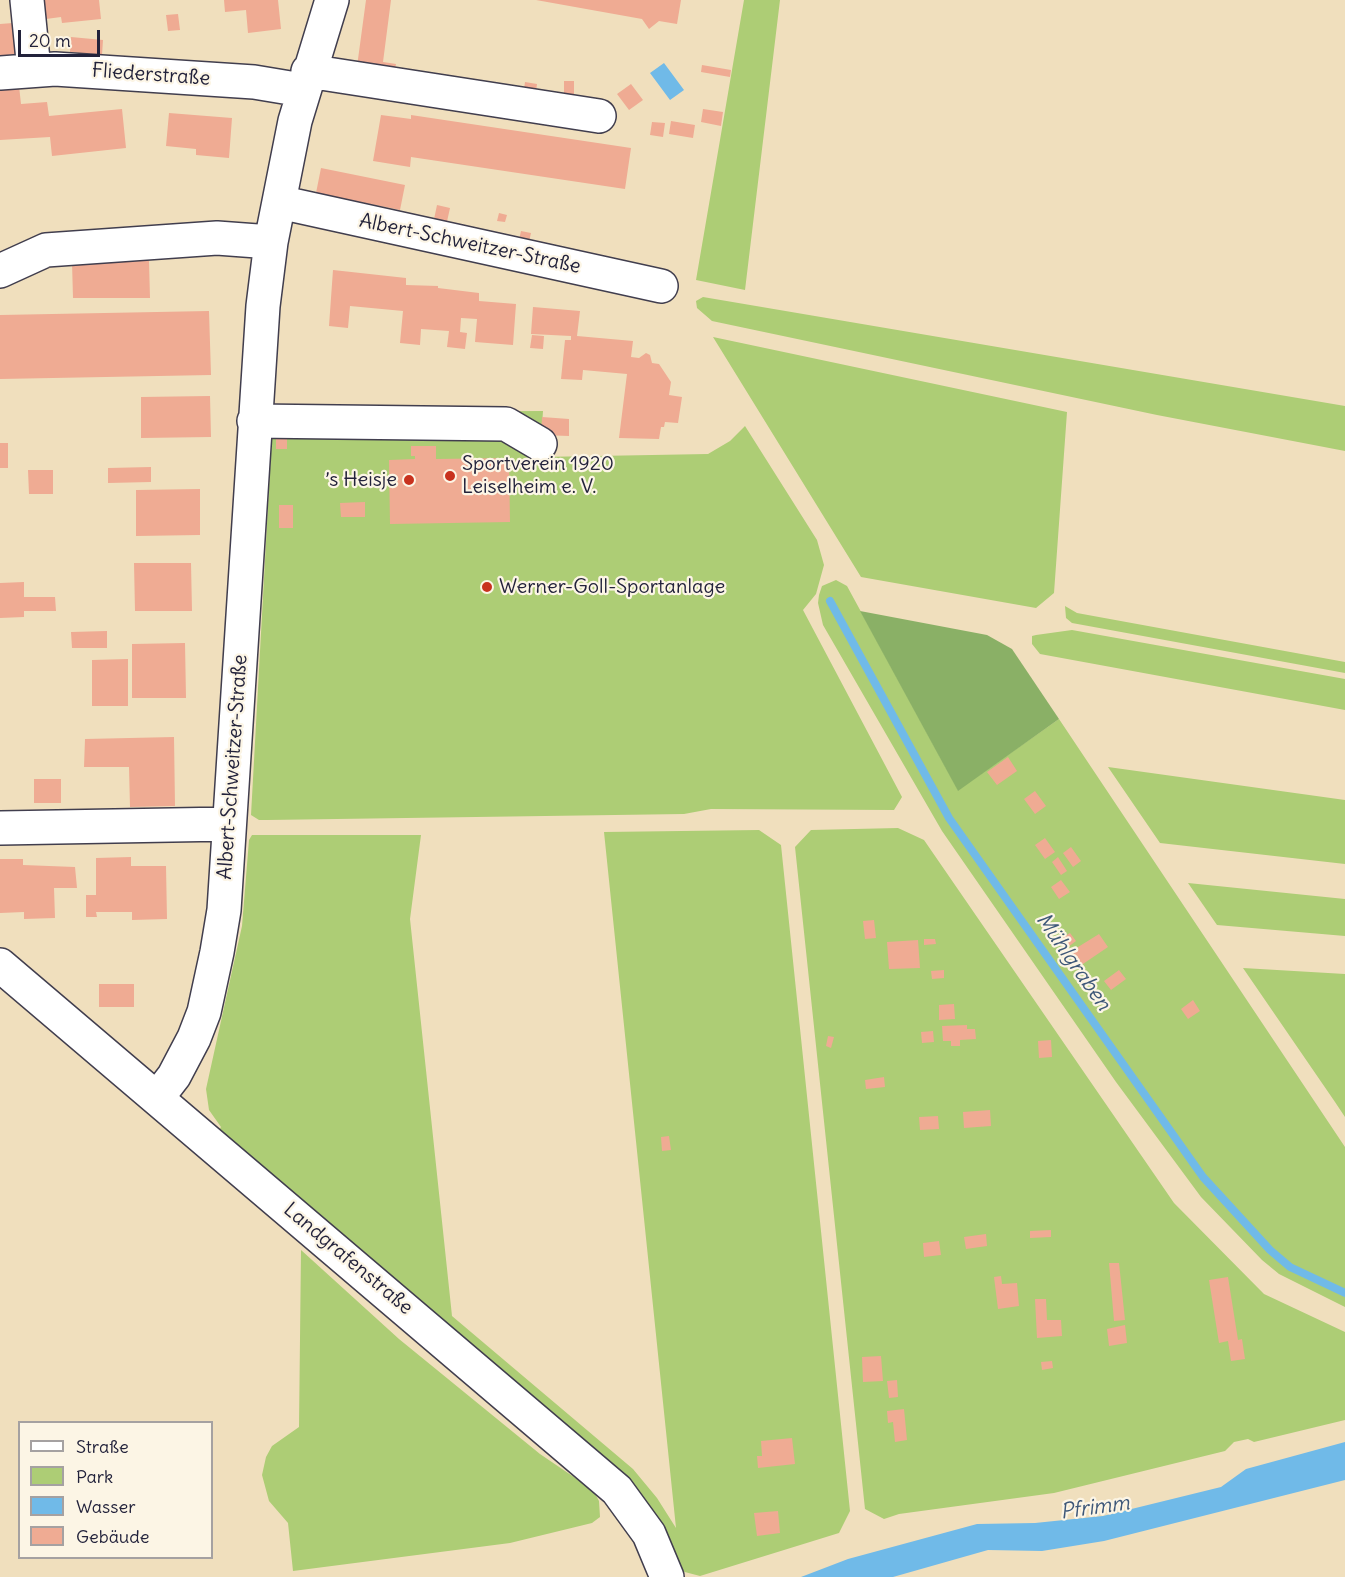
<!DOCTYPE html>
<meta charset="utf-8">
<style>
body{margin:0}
#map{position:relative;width:1345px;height:1577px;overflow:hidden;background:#f0dfbd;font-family:Delius,sans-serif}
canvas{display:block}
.legend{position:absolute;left:18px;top:1421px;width:195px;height:138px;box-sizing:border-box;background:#fcf5e5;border:2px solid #a5a1a1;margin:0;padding:8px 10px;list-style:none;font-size:18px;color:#22223b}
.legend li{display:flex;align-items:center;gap:12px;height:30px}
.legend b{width:30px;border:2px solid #a5a1a1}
.scale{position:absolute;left:18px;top:30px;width:82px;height:27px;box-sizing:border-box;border:3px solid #22223b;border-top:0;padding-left:8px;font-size:18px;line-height:21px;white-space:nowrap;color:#22223b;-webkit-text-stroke:4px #fcf5e5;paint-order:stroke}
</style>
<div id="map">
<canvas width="1345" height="1577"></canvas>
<ul class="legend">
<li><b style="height:8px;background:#fff"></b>Straße</li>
<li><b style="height:16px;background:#adcd75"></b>Park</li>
<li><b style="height:16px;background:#70bae8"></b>Wasser</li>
<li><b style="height:16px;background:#efab93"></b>Gebäude</li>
</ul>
<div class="scale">20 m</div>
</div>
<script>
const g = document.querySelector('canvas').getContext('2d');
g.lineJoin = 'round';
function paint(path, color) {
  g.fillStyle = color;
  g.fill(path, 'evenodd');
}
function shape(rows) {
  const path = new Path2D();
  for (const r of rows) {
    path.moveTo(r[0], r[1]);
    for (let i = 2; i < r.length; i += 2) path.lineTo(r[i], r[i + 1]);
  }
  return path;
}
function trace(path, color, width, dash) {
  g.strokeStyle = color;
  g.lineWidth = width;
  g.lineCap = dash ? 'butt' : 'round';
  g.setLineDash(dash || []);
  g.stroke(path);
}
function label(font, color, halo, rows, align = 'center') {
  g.font = font + ' Delius,sans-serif';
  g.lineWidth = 4.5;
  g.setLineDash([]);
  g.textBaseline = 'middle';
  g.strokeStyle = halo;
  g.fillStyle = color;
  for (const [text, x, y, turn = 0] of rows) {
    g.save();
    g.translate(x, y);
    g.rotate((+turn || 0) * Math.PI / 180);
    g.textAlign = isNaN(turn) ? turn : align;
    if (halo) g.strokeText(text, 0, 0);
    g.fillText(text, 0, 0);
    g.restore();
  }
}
const green = shape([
 [744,0,780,0,745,290,696,280],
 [703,297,1345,406,1345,451,1157,415,712,321,697,308,696,301],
 [713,337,1067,412,1054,593,1036,608,861,577],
 [543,411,540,457,708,454,730,441,745,426,817,540,824,565,816,594,803,610,902,797,894,810,711,809,684,814,267,820,259,820,251,815,272,433,322,412],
 [836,580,847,586,958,790,1059,719,1345,1147,1345,1307,1279,1274,1262,1260,1201,1197,1116,1082,942,831,823,625,818,603,819,595,822,586],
 [1065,606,1077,613,1345,662,1345,673,1072,623,1066,618],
 [1072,630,1345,679,1345,710,1040,654,1032,644,1032,636,1036,635],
 [1108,767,1345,800,1345,864,1160,843],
 [898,828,924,840,1174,1203,1264,1294,1345,1332,1345,1420,1254,1442,1248,1439,1234,1442,1225,1451,1054,1493,899,1514,884,1519,865,1509,795,847,811,830],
 [759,830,781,845,850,1511,839,1533,700,1576,681,1571,218,1132,221,1127,209,1110,206,1089,242,926,249,840,252,835,421,835,410,919,452,1316,633,1469,657,1498,676,1528,604,832],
 [1188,883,1345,899,1345,936,1217,925],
 [1243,968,1345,974,1345,1117,1335,1102],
 [301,1250,399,1339,540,1454,593,1490,599,1501,600,1517,592,1523,510,1543,293,1571,288,1523,269,1501,262,1475,266,1457,272,1446,299,1427]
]);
const forest = shape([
 [860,611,987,635,1012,649,1059,719,958,791]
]);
const water = shape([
 [664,63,684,90,670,100,650,73],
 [1345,1442,1345,1480,1104,1541,1042,1551,988,1550,893,1577,801,1577,848,1559,977,1524,1035,1523,1103,1516,1221,1487,1246,1469]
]);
const stream = shape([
 [830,601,949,818,1203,1177,1270,1250,1290,1267,1345,1293]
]);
const building = shape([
 [44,0,99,0,101,19,62,23,61,17,46,19],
 [224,0,278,0,281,29,248,33,246,10,225,12],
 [366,0,391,0,383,62,396,64,394,73,356,74],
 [536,0,681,0,677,24,659,21,649,29,642,19],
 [178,14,180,30,168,31,166,15],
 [13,23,16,54,0,56,0,24],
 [71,37,103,40,102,55,70,52],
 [702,65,731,70,730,77,701,72],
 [564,81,574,81,574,96,564,96],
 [525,82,537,84,535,99,523,97],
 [631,84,643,100,629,110,617,94],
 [19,86,21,104,47,102,49,116,122,109,126,148,52,156,50,137,0,140,0,88],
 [703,109,723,112,721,126,701,122],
 [169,113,232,118,229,158,196,155,196,149,166,146],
 [381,115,411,119,411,115,631,148,625,189,411,157,410,167,373,161],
 [671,121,695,125,693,138,669,134],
 [652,122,665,123,663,137,650,135],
 [321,168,405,185,400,210,316,193],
 [437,205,450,208,446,226,433,224],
 [499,213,507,215,505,222,497,221],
 [521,231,531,233,529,242,519,240],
 [149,261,150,298,73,298,72,262],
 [333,270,406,278,406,285,438,286,438,288,479,293,479,301,516,304,513,345,475,342,477,319,461,318,460,332,467,333,465,349,447,347,449,331,421,329,420,345,400,343,403,311,350,306,348,328,329,326],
 [533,307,580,311,577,336,633,341,631,357,639,358,646,353,650,355,652,363,659,364,671,382,669,395,682,397,678,423,665,422,664,427,661,427,659,439,619,438,627,374,583,370,582,380,561,379,565,340,571,340,571,336,531,334],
 [209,311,211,375,0,379,0,315],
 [532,335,544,336,543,349,530,348],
 [210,396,211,437,141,438,141,397],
 [542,417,569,419,569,436,541,435],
 [276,432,287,432,287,449,276,449],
 [0,443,8,443,8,468,0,468],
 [411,446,436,446,436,459,509,458,510,522,390,524,389,460,415,459,415,456,411,456],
 [151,467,151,482,108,483,108,468],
 [28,470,53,470,53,494,29,494],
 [200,489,200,535,136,536,136,490],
 [365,502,365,517,341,517,340,503],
 [279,505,293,505,293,528,279,528],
 [134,563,191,563,192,611,135,611],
 [24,582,24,597,55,597,56,611,24,611,24,617,0,618,0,583],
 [107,631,107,648,72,648,71,632],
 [185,643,186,698,132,698,132,644],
 [128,659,128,706,92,706,92,660],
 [174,737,175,806,130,807,129,767,84,767,85,739],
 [1008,757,1017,771,997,785,987,772],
 [34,779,61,779,61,803,34,803],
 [1035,791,1046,806,1035,814,1024,799],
 [1045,838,1055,852,1045,859,1035,845],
 [1071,847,1081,861,1073,867,1063,853],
 [131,857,131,866,166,866,167,919,132,920,132,912,96,912,97,917,86,917,86,895,96,895,96,858],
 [1058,857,1067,871,1061,875,1052,862],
 [0,859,23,859,23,865,75,867,77,888,54,888,55,918,24,919,24,912,0,913],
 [1061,880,1070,892,1059,899,1051,887],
 [874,920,876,938,865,939,863,921],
 [1070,933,1076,941,1068,947,1062,938],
 [1099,934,1108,947,1080,966,1070,952],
 [924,939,935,939,936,944,924,945],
 [918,940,920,968,889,969,887,942],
 [944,970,944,978,932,979,931,971],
 [1119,970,1126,979,1111,990,1104,981],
 [99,984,134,984,134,1007,99,1007],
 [1193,1000,1200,1011,1188,1019,1181,1009],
 [954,1004,955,1019,939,1020,939,1005],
 [967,1025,967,1029,975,1029,976,1039,960,1040,960,1046,951,1046,951,1041,943,1041,942,1026],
 [933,1031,934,1042,922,1043,921,1032],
 [828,1036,834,1037,831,1048,826,1046],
 [1051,1040,1052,1057,1039,1058,1038,1041],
 [884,1077,885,1087,866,1089,865,1080],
 [990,1110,991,1126,964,1128,963,1112],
 [938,1116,939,1129,920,1130,919,1117],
 [669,1136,671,1150,662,1151,661,1137],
 [1051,1230,1051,1237,1030,1238,1030,1231],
 [986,1234,987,1246,966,1249,964,1237],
 [939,1241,941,1255,924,1257,923,1243],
 [1109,1263,1119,1263,1125,1320,1114,1321],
 [1001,1276,1002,1284,1017,1283,1019,1306,998,1309,994,1277],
 [1228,1277,1238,1340,1242,1339,1245,1359,1231,1361,1228,1341,1219,1343,1209,1280],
 [1035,1299,1046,1299,1047,1320,1061,1320,1062,1336,1037,1338],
 [1125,1325,1127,1343,1109,1346,1107,1329],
 [881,1356,883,1381,863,1382,862,1357],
 [1052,1361,1053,1368,1042,1370,1041,1362],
 [897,1380,898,1397,889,1398,887,1381],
 [904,1409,907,1440,895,1442,893,1422,888,1423,887,1411],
 [792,1438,795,1464,758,1468,757,1456,762,1456,761,1441],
 [778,1511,780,1533,757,1536,754,1513]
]);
const minor = shape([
 [27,0,34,70],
 [308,71,599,116],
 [0,73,55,69,254,82,302,90],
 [279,202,661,286],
 [0,271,46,250,217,238,271,242],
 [254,421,506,424,540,444],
 [0,828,229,824],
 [0,965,617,1490,649,1534,667,1577],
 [157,1098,174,1076,194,1038,204,1012,217,952,224,910,263,306,271,242,295,121,332,0]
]);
const markers = [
 [450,476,6,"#c8321e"],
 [409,480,6,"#c8321e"],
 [487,587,6,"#c8321e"]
];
const streetNames = [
 ["Fliederstraße",151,75,4],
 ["Albert-Schweitzer-Straße",470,244,12],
 ["Albert-Schweitzer-Straße",233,767,-86],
 ["Landgrafenstraße",348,1259,40]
];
const poiNames = [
 ["Sportverein 1920",462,464],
 ["Leiselheim e. V.",462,487],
 ["’s Heisje",397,480,"right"],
 ["Werner-Goll-Sportanlage",499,587]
];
const waterNames = [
 ["Mühlgraben",1073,962,55],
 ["Pfrimm",1095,1508,-8]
];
paint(green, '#adcd75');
paint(forest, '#8ab066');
paint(water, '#70bae8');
trace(stream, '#70bae8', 8);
paint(building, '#efab93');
trace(minor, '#413e4e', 36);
trace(minor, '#fff', 33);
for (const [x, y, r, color] of markers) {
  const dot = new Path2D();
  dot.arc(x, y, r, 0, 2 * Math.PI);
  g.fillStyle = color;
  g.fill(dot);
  trace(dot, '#fcf5e5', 2);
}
label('20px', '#22223b', '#fcf5e5', streetNames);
label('20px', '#22223b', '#fcf5e5', poiNames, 'left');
label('italic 21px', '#3d5778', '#fcf5e5', waterNames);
</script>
